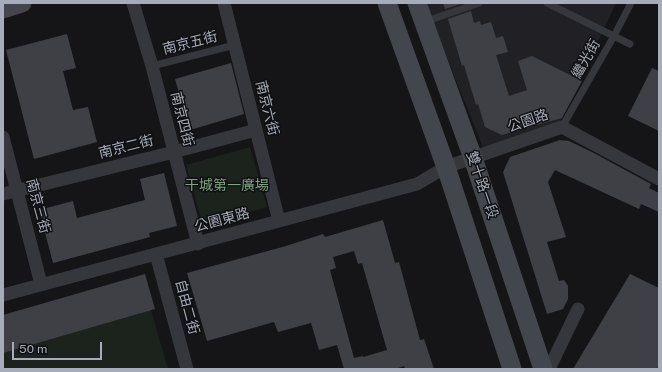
<!DOCTYPE html>
<meta charset="utf-8">
<style>
body{margin:0}
#map{position:relative;width:662px;height:372px;overflow:hidden;background:#151518;font-family:"Public Sans",sans-serif}
canvas{display:block}
.frame{position:absolute;inset:0;border:4px solid #a6acb9;pointer-events:none}
.scale{position:absolute;left:12px;top:342px;width:90px;height:18px;box-sizing:border-box;border:2px solid #a6acb9;border-top:0;padding-left:5px;font-size:12px;line-height:14px;white-space:nowrap;color:#a6acb9;-webkit-text-stroke:3px #101013;paint-order:stroke}
</style>
<div id="map">
<canvas width="662" height="372"></canvas>
<div class="frame"></div>
<div class="scale">50 m</div>
</div>
<script>
const g = document.querySelector('canvas').getContext('2d');
g.lineJoin = 'round';
function paint(path, color) {
  g.fillStyle = color;
  g.fill(path, 'evenodd');
}
function shape(rows) {
  const path = new Path2D();
  for (const r of rows) {
    path.moveTo(r[0], r[1]);
    for (let i = 2; i < r.length; i += 2) path.lineTo(r[i], r[i + 1]);
  }
  return path;
}
function trace(path, color, width, dash) {
  g.strokeStyle = color;
  g.lineWidth = width;
  g.lineCap = dash ? 'butt' : 'round';
  g.setLineDash(dash || []);
  g.stroke(path);
}
function label(font, color, halo, rows, align = 'center') {
  g.font = font + ' "Public Sans","Noto Sans TC",sans-serif';
  g.lineWidth = 3;
  g.setLineDash([]);
  g.textBaseline = 'middle';
  g.strokeStyle = halo;
  g.fillStyle = color;
  for (const [text, x, y, turn = 0] of rows) {
    g.save();
    g.translate(x, y);
    g.rotate((+turn || 0) * Math.PI / 180);
    g.textAlign = isNaN(turn) ? turn : align;
    if (halo) g.strokeText(text, 0, 0);
    g.fillText(text, 0, 0);
    g.restore();
  }
}
const built = shape([
 [425,3,616,3,560,122,484,150]
]);
const green = shape([
 [250,147,267,207,203,226,186,165],
 [150,307,168,369,3,369,3,347]
]);
const building = shape([
 [443,3,464,3,445,9],
 [471,11,474,23,480,21,481,25,491,22,496,38,503,36,508,52,496,55,509,96,527,90,518,61,532,56,582,81,562,118,502,135,485,127,478,104,476,105,464,65,462,66,448,19],
 [67,34,76,68,63,71,73,110,88,107,97,142,34,159,6,50],
 [231,63,244,114,190,130,175,79],
 [652,68,659,71,659,131,628,116],
 [560,140,569,141,592,152,651,184,649,188,659,193,659,212,641,204,639,209,555,170,548,182,566,237,547,242,559,281,564,280,568,286,568,299,563,309,547,314,503,172,510,157],
 [164,173,177,226,149,233,150,237,53,263,39,210,73,201,77,218,145,200,140,179],
 [383,220,395,263,399,262,420,340,424,339,434,369,405,369,404,366,395,369,344,369,337,345,319,350,311,323,278,332,274,322,207,341,187,273,286,246,323,234,325,237],
 [354,251,358,264,362,263,387,350,363,357,363,356,354,358,330,270,336,268,333,257],
 [145,274,155,309,3,353,3,315],
 [630,274,659,288,659,364,657,369,573,369]
]);
const lane = shape([
 [547,3,630,44],
 [424,22,479,3],
 [152,66,235,45],
 [562,127,614,36,631,3]
]);
const street = shape([
 [133,3,152,66,198,244],
 [224,3,279,221],
 [3,137,41,284],
 [3,194,174,152,256,130],
 [156,254,187,369],
 [3,295,417,184,446,167,562,127,659,179],
 [549,369,578,309]
]);
const secondary = shape([
 [387,3,446,167,512,369],
 [417,3,473,158,543,369],
 [3,9,22,3]
]);
const streetNames = [
 ["南京五街",190,43,-14],
 ["繼光街",586,59,-60],
 ["南京六街",267,108,76],
 ["南京四街",182,119,76],
 ["公園路",528,121,-19],
 ["南京二街",126,147,-14],
 ["雙十路一段",482,185,71],
 ["南京三街",38,206,75],
 ["公園東路",222,220,-15],
 ["自由二街",187,307,75]
];
const parkNames = [
 ["干城第一廣場",227,186]
];
paint(built, '#212125');
paint(green, '#1b231c');
paint(building, '#3f4045');
trace(lane, '#36373d', 7);
trace(street, '#36373d', 13);
trace(secondary, '#44464d', 19);
label('14px', '#a6acb9', '#101013', streetNames);
label('14px', '#7ca57f', '#101013', parkNames);
</script>
